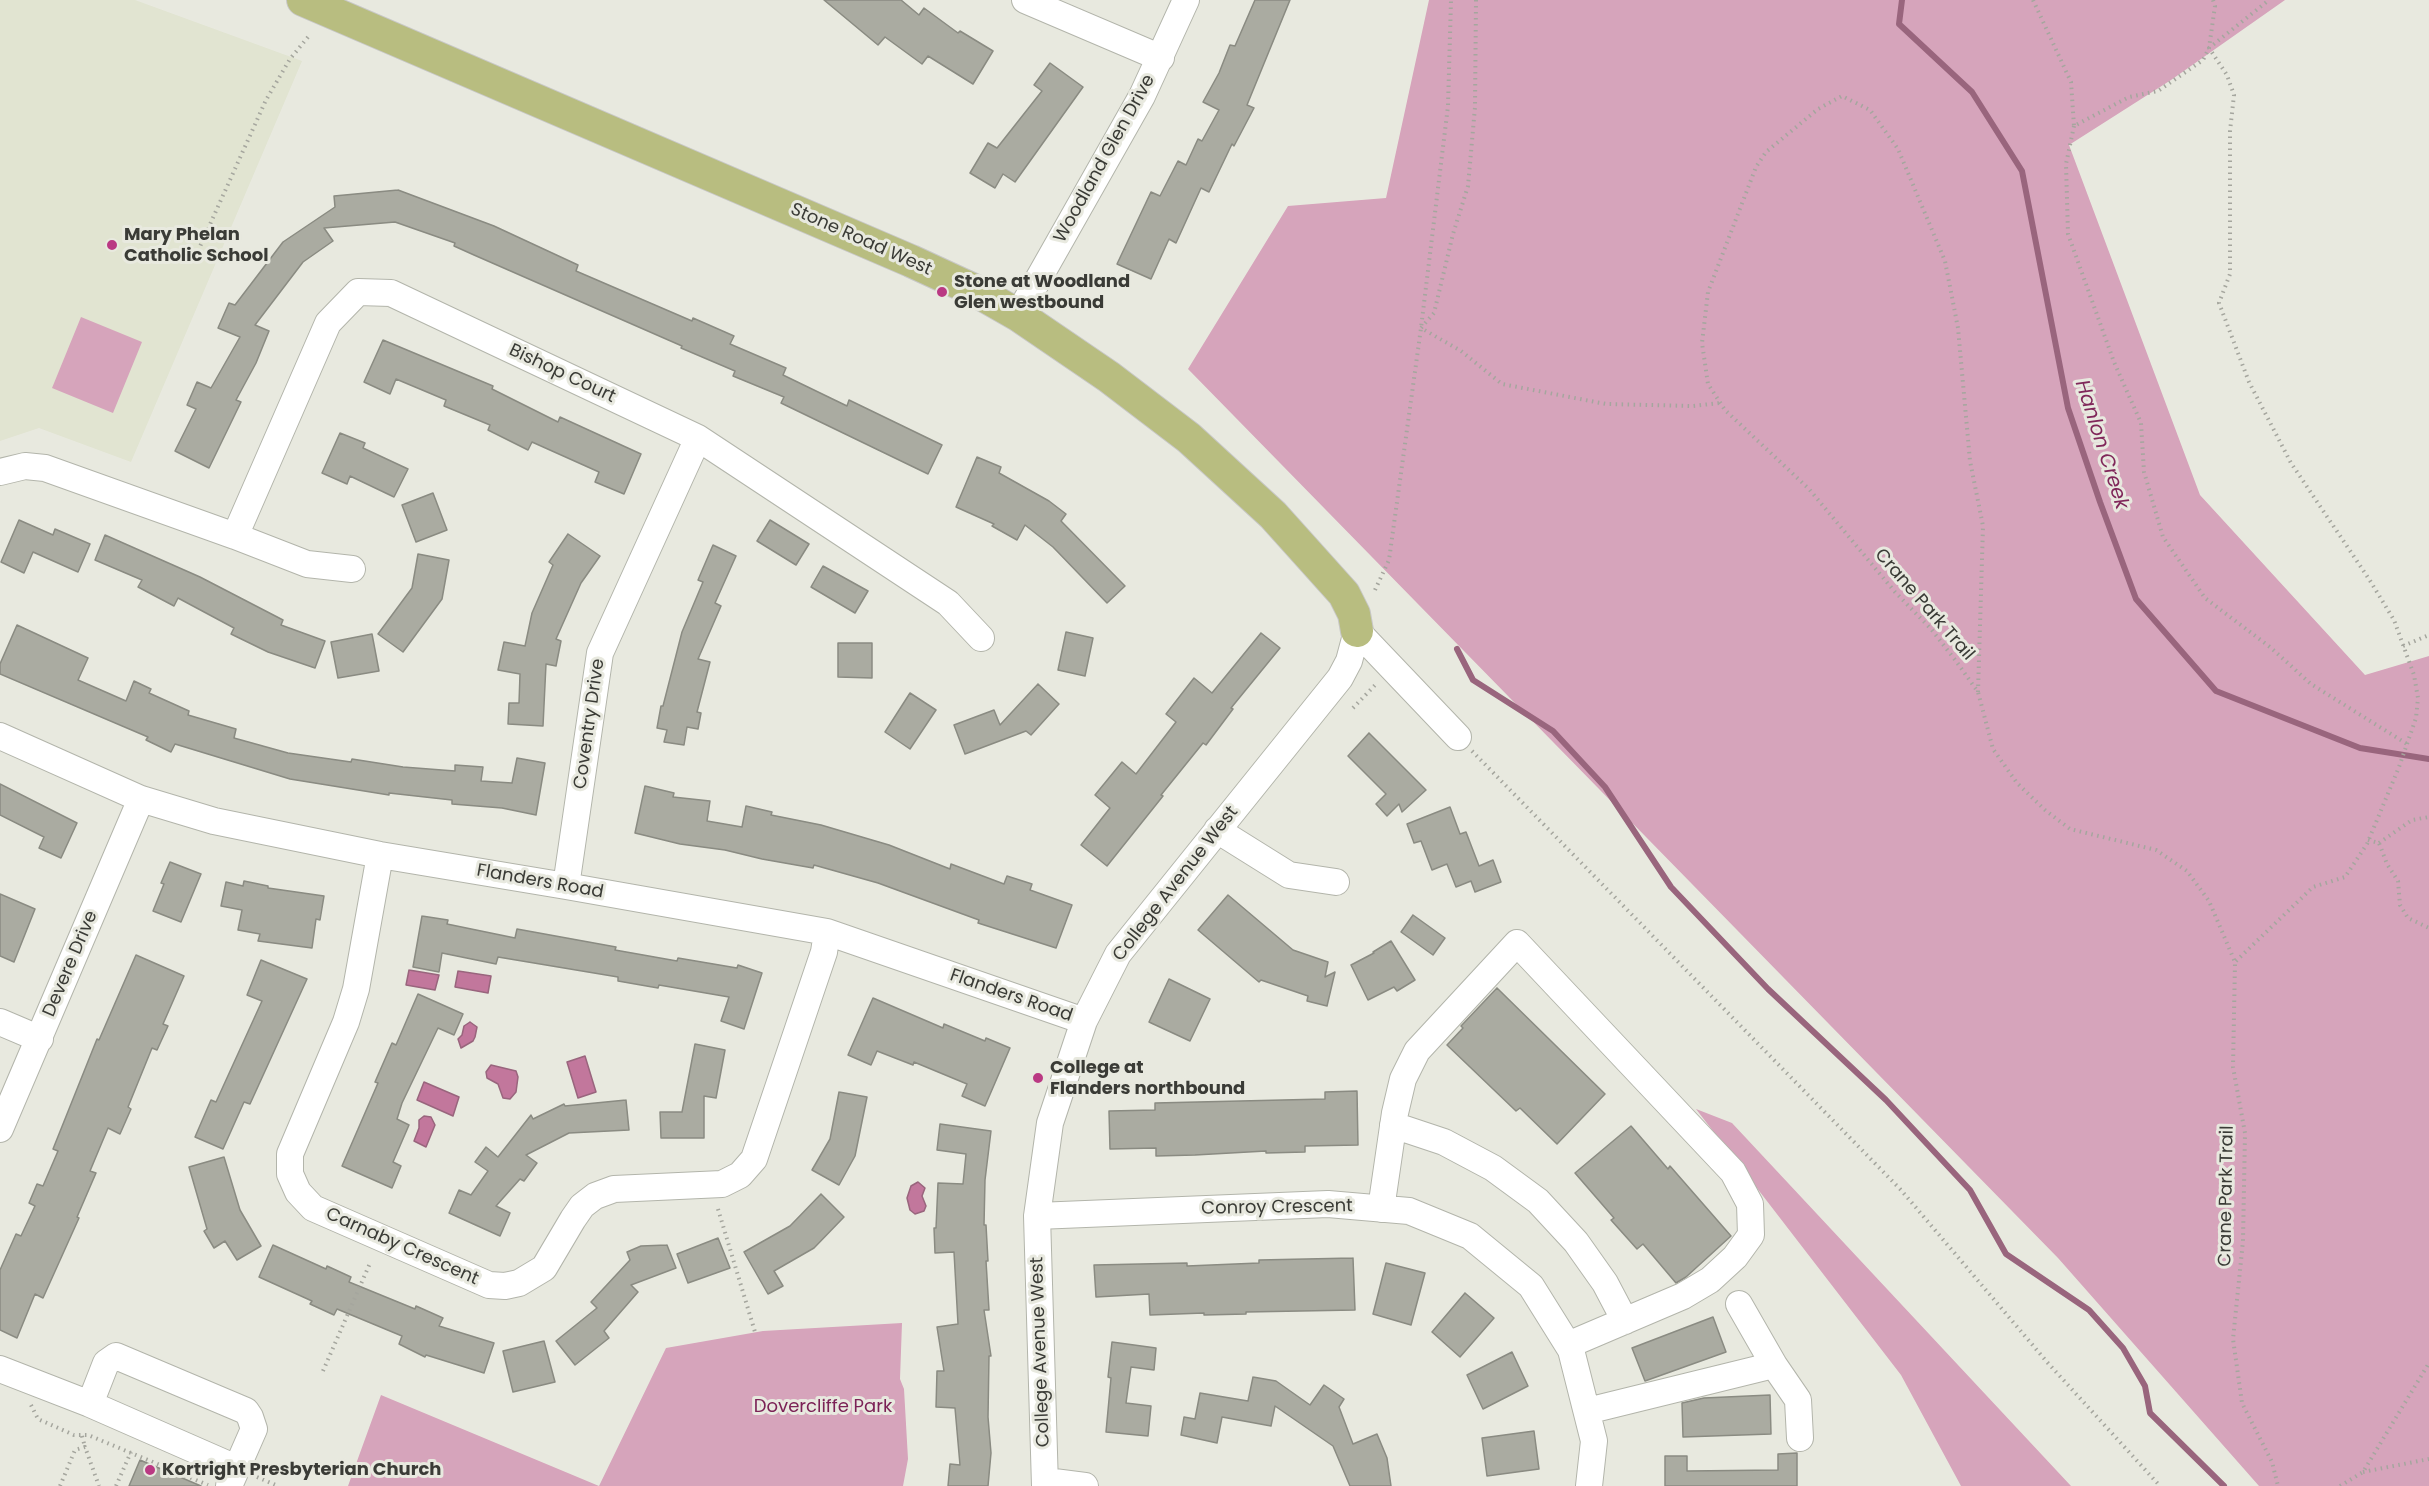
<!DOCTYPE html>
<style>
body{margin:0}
canvas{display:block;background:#e8e9df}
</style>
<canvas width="2429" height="1486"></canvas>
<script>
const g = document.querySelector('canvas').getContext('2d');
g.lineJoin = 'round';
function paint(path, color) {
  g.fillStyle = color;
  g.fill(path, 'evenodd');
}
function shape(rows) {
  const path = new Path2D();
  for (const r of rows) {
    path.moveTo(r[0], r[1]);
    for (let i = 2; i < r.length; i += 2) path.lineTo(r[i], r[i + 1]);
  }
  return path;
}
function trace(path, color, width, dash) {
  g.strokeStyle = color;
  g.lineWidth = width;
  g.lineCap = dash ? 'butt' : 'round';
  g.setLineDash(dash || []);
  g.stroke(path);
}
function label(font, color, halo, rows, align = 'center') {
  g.font = font + ' Poppins,sans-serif';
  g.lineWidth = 6;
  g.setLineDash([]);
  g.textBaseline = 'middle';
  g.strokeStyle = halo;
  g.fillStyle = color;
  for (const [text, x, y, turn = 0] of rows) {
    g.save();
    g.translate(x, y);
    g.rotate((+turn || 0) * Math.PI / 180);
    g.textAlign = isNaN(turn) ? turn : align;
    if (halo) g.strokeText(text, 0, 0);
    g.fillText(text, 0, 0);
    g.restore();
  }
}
const built = shape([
 [0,0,135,0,302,61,131,462,39,428,0,441]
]);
const green = shape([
 [1429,0,2285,0,2171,80,2069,145,2200,495,2365,675,2429,656,2429,1486,2259,1486,2058,1258,1188,369,1288,206,1386,198],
 [81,317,142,342,113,413,52,388],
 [1696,1109,1732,1123,2071,1486,1961,1486,1901,1375],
 [902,1323,900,1379,904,1389,908,1459,903,1486,348,1486,381,1395,599,1486,666,1348,763,1331]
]);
const water = shape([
 [409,970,439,975,435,990,406,985,409,970],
 [458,971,491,976,488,993,455,987,458,971],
 [470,1022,477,1027,475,1037,473,1041,461,1048,458,1039,462,1035,464,1026,470,1022],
 [585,1056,596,1092,578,1098,567,1062,585,1056],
 [491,1065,516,1071,518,1077,516,1092,510,1099,503,1098,498,1084,487,1078,486,1072,491,1065],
 [424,1082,459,1097,453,1116,417,1100,424,1082],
 [424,1116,431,1117,435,1125,426,1147,414,1141,419,1128,419,1120,424,1116],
 [918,1182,925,1188,922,1196,926,1206,924,1211,915,1214,910,1210,907,1198,911,1186,918,1182]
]);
const stream = shape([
 [1902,0,1899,24,1972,92,2022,171,2068,408,2100,502,2136,599,2216,691,2360,748,2429,759],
 [1457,649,1473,680,1553,731,1605,787,1671,887,1768,989,1886,1100,1970,1190,2006,1254,2089,1310,2123,1348,2145,1386,2150,1413,2224,1486]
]);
const building = shape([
 [824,0,901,0,919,15,924,8,958,33,960,31,993,51,973,84,928,56,922,64,885,37,878,45,824,0],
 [1255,0,1290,0,1247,105,1254,108,1234,146,1232,144,1209,192,1201,188,1176,243,1169,239,1151,279,1117,264,1151,192,1160,196,1178,161,1186,165,1198,139,1202,141,1219,110,1203,102,1219,73,1230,45,1235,46,1255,0],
 [1050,63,1083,87,1015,182,1003,174,995,188,970,173,988,143,997,148,1042,91,1034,85,1050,63],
 [398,190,494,226,578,265,576,271,692,321,693,318,734,336,730,344,786,368,783,375,847,406,849,400,942,445,928,474,781,403,784,397,733,376,735,371,681,348,682,346,474,255,454,246,455,243,395,222,324,228,333,241,303,262,255,325,269,331,256,363,236,400,241,402,209,468,175,451,196,409,187,405,197,382,211,388,240,337,218,328,229,303,235,305,283,242,335,207,334,196,398,190],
 [383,340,493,386,492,389,558,422,560,417,641,454,624,494,595,482,599,472,532,442,528,450,488,430,490,425,444,406,446,400,396,379,390,394,364,382,383,340],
 [340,433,365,443,363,448,408,469,394,497,350,476,347,484,322,473,340,433],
 [977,457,1001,467,999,473,1049,501,1066,514,1061,521,1125,586,1107,603,1053,547,1025,525,1017,540,992,526,994,524,956,507,977,457],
 [433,493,447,530,416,542,402,505,433,493],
 [19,520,53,535,55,529,90,544,78,572,33,552,24,573,1,562,19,520],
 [770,520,809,544,796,565,757,541,770,520],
 [568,534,600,556,581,583,556,639,561,641,556,666,546,664,543,726,508,724,509,703,519,703,520,674,498,670,504,642,525,646,532,613,553,565,549,562,568,534],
 [105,535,200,577,283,620,281,625,325,641,315,668,268,652,231,634,234,628,178,598,174,606,138,587,142,580,95,560,105,535],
 [713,545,736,556,715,603,721,606,698,659,710,662,697,712,701,713,698,729,687,727,684,745,664,742,667,730,657,728,661,706,663,706,682,632,703,582,698,580,713,545],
 [418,554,449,560,442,599,403,652,378,634,412,588,418,554],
 [823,566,868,591,855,613,811,587,823,566],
 [17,625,88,658,78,680,126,701,134,681,151,689,149,693,189,711,188,715,236,729,234,738,288,753,351,762,352,759,403,767,455,771,455,765,483,767,481,781,512,783,517,758,545,763,536,815,502,808,452,804,452,800,389,793,389,795,290,779,175,744,171,752,146,740,148,737,0,674,0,664,17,625],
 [1066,632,1093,638,1085,676,1058,670,1066,632],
 [1261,633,1280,648,1231,708,1233,709,1206,745,1203,743,1161,795,1163,796,1107,866,1081,845,1110,808,1095,795,1122,762,1136,774,1176,722,1166,714,1194,678,1212,693,1261,633],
 [372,634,379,671,338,678,331,642,372,634],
 [838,643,872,643,872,678,838,677,838,643],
 [1038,684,1059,704,1031,735,1026,731,965,754,954,725,994,710,1000,725,1038,684],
 [910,693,936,710,910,749,885,732,910,693],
 [1369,733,1426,790,1402,812,1399,804,1387,816,1376,804,1386,794,1348,756,1369,733],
 [0,784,77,823,61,858,39,848,44,837,0,815,0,784],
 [645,786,674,793,673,797,710,801,707,821,742,827,746,806,772,812,771,815,821,825,889,845,950,869,951,864,1004,884,1007,876,1032,884,1030,890,1072,905,1056,948,978,923,979,920,878,883,814,865,813,868,762,859,725,850,680,844,635,833,645,786],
 [1450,807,1460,834,1466,832,1479,866,1493,860,1501,882,1475,892,1471,881,1456,887,1447,864,1432,870,1421,841,1414,843,1407,824,1450,807],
 [170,862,201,874,181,922,153,911,164,884,161,883,170,862],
 [244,881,268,886,268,888,324,896,320,920,316,919,312,948,258,941,260,934,238,930,242,910,221,906,226,882,243,886,244,881],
 [0,894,35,909,14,962,0,956,0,894],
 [1228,895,1293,950,1328,962,1325,977,1335,972,1327,1006,1307,1001,1308,996,1261,980,1259,982,1198,930,1228,895],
 [1413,915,1445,938,1433,955,1401,932,1413,915],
 [422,916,448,920,447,924,515,938,517,929,616,947,615,950,677,961,678,958,737,968,738,965,762,973,744,1029,721,1021,729,997,659,985,658,988,618,981,618,977,498,957,496,964,442,953,439,972,413,967,422,916],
 [1391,941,1415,980,1397,991,1394,987,1368,1000,1351,965,1374,953,1373,952,1391,941],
 [136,955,184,976,163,1024,168,1026,157,1050,152,1048,128,1107,131,1109,120,1134,108,1128,90,1171,96,1173,77,1217,79,1218,43,1298,35,1294,17,1338,0,1330,0,1270,16,1234,21,1236,35,1206,29,1203,37,1184,43,1186,58,1151,53,1149,97,1039,99,1040,136,955],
 [261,960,307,979,250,1104,244,1102,223,1149,195,1137,211,1100,216,1102,262,1001,247,995,261,960],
 [1169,979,1210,999,1190,1041,1149,1022,1169,979],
 [1497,988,1605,1094,1557,1144,1520,1108,1516,1111,1447,1045,1463,1028,1461,1026,1497,988],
 [418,994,463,1014,454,1035,438,1028,402,1103,397,1119,409,1125,393,1162,401,1166,392,1188,342,1166,378,1083,375,1082,392,1043,396,1045,418,994],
 [873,998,943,1028,944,1024,985,1041,986,1038,1010,1048,985,1106,962,1096,967,1084,914,1062,913,1065,877,1051,871,1065,848,1055,873,998],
 [695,1044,725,1050,716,1098,704,1096,704,1138,661,1138,660,1112,682,1112,695,1044],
 [1357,1091,1358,1145,1305,1146,1305,1152,1266,1153,1266,1151,1195,1155,1156,1156,1156,1148,1110,1149,1109,1111,1155,1110,1155,1103,1325,1099,1325,1092,1357,1091],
 [839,1092,867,1097,855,1156,839,1185,812,1170,830,1139,839,1092],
 [626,1100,629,1130,569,1133,526,1155,537,1163,524,1181,520,1179,496,1206,510,1213,500,1236,449,1213,459,1190,471,1195,488,1171,475,1162,486,1147,498,1157,531,1115,533,1119,564,1104,565,1106,626,1100],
 [940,1124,991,1131,985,1180,984,1225,986,1225,988,1261,986,1261,989,1310,984,1310,991,1356,989,1356,988,1417,991,1453,988,1486,948,1486,950,1464,960,1465,955,1408,936,1407,937,1371,944,1371,937,1327,958,1324,954,1252,935,1253,934,1228,936,1228,938,1183,963,1184,966,1154,937,1150,940,1124],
 [1631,1126,1668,1169,1670,1166,1731,1236,1686,1277,1676,1283,1643,1244,1637,1249,1611,1220,1614,1218,1575,1173,1631,1126],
 [224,1157,240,1210,261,1246,237,1260,225,1241,214,1248,204,1231,207,1229,189,1167,224,1157],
 [821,1194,844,1217,814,1248,774,1271,783,1286,768,1294,744,1252,790,1226,821,1194],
 [718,1238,730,1268,688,1283,677,1254,718,1238],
 [273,1245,326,1269,327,1266,351,1277,349,1282,415,1309,416,1306,443,1318,439,1326,494,1343,484,1373,426,1355,425,1357,399,1344,402,1336,337,1309,334,1315,310,1304,312,1301,259,1277,273,1245],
 [667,1245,676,1268,631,1285,638,1292,604,1331,609,1338,575,1365,556,1341,597,1308,591,1302,630,1260,627,1252,641,1246,667,1245],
 [1353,1258,1355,1310,1246,1312,1246,1314,1204,1315,1204,1313,1150,1315,1149,1294,1096,1297,1094,1265,1187,1263,1187,1266,1259,1263,1259,1260,1353,1258],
 [1386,1263,1425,1273,1411,1325,1373,1314,1386,1263],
 [1465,1293,1494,1318,1460,1357,1432,1332,1465,1293],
 [1713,1317,1726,1352,1645,1381,1632,1348,1713,1317],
 [544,1341,555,1382,513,1392,503,1351,544,1341],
 [1112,1342,1156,1348,1154,1370,1131,1367,1126,1403,1151,1406,1148,1436,1106,1432,1111,1378,1108,1377,1112,1342],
 [1512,1352,1528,1386,1483,1409,1467,1375,1512,1352],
 [1253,1377,1276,1381,1310,1405,1324,1385,1344,1399,1339,1407,1353,1444,1377,1434,1387,1458,1391,1486,1350,1486,1333,1446,1275,1406,1271,1426,1222,1417,1217,1443,1181,1435,1184,1417,1195,1419,1200,1393,1248,1401,1253,1377],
 [1770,1395,1771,1434,1683,1437,1682,1403,1704,1398,1770,1395],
 [1534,1431,1539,1469,1487,1476,1482,1438,1534,1431],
 [1797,1453,1797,1486,1665,1486,1665,1456,1687,1456,1687,1471,1778,1470,1778,1454,1797,1453],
 [140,1460,201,1486,129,1486,140,1460]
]);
const path = shape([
 [1476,0,1475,107,1468,186,1453,234,1434,313,1421,328,1461,351,1502,384,1606,404,1693,406,1720,403],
 [2033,0,2071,82,2074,126,2129,97,2158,91,2203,60,2209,48,2269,0],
 [2213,0,2215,6,2209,48,2227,75,2234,95,2230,131,2230,274,2219,303,2249,382,2291,463,2369,579,2394,620,2414,675,2418,698,2416,718,2399,767,2367,844,2345,877,2313,887,2235,962],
 [2074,126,2066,164,2068,234,2114,362,2141,423,2144,472,2163,537,2205,598,2270,647,2311,684,2407,744],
 [198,251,266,100,290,59,308,37],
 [1375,590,1389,560,1421,328,1448,106,1451,0],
 [2403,646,2429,635],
 [1978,692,1983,526,1970,461,1958,328,1945,261,1898,149,1870,110,1842,96,1818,109,1766,152,1756,167,1708,292,1702,343,1708,384,1725,410,1809,489,1895,592,1931,629,1956,661,1978,692,1993,749,2017,783,2045,810,2070,829,2156,850,2187,871,2209,901,2235,962,2233,1067,2245,1133,2243,1241,2233,1339,2242,1403,2272,1462,2278,1486],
 [1353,708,1377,683],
 [1472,751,1901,1190,2047,1362,2160,1486],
 [2368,840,2379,843,2387,864,2398,881,2400,905,2408,918,2429,928],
 [2379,843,2412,820,2429,817],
 [718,1209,755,1332],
 [323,1371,371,1261],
 [31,1405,38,1419,74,1435,88,1435,208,1485],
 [82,1436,85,1447],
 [2363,1472,2429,1459],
 [257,1477,278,1486],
 [60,1486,75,1450,85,1447,99,1486],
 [116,1486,131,1452],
 [2340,1486,2363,1472,2429,1363]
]);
const minor = shape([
 [1025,0,1161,58],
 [1018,315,1142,96,1186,0],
 [0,472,25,466,45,468,235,536,307,564,352,569],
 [235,536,328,323,358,292,391,293,698,438,948,603,981,638],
 [1357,631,1458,737],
 [0,736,141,799,214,821,380,855,566,886,827,932,1084,1021],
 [1217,830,1289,875,1336,882],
 [380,855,356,989,346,1022,290,1154,290,1174,298,1192,313,1208,489,1285,505,1286,519,1283,544,1268,573,1219,582,1206,595,1196,614,1189,722,1184,740,1175,754,1159,824,952,827,932],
 [566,886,600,653,698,438],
 [0,1022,40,1039],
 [1393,1125,1444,1142,1493,1168,1538,1201,1576,1242,1605,1283,1625,1321],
 [0,1129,141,799],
 [1381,1209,1395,1113,1403,1079,1417,1051,1517,943,1733,1172,1750,1204,1751,1235,1735,1257,1710,1280,1683,1296,1568,1345],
 [1037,1216,1328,1204,1409,1211,1470,1236,1531,1286,1571,1350,1594,1441,1589,1486],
 [1774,1365,1798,1400,1800,1438],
 [0,1369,90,1404,106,1363,116,1356,246,1411,250,1417,254,1429,229,1486],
 [90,1404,236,1468],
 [1587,1411,1774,1365,1739,1304],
 [1046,1481,1085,1486],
 [1045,1486,1037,1216,1050,1123,1084,1021,1118,954,1340,678,1349,661,1357,631]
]);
const major = shape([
 [303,0,911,261,976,291,1018,315,1109,377,1189,438,1273,515,1344,594,1354,614,1357,631]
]);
const markers = [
 [112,245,6,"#ba3983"],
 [942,292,6,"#ba3983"],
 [1038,1078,6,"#ba3983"],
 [150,1470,6,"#ba3983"]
];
const streetNames = [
 ["Woodland Glen Drive",1105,159,-61],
 ["Stone Road West",861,240,24],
 ["Bishop Court",562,374,25],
 ["Crane Park Trail",1924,605,49],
 ["Coventry Drive",590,724,-82],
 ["Flanders Road",540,882,10],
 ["College Avenue West",1176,884,-52],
 ["Devere Drive",71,964,-67],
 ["Flanders Road",1011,996,19],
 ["Crane Park Trail",2227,1196,-89],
 ["Conroy Crescent",1277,1208,-1],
 ["Carnaby Crescent",402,1247,24],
 ["College Avenue West",1041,1352,-92]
];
const poiNames = [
 ["Mary Phelan",124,235],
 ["Catholic School",124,256],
 ["Stone at Woodland",954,282],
 ["Glen westbound",954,303],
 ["College at",1050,1068],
 ["Flanders northbound",1050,1089],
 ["Kortright Presbyterian Church",162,1470]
];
const parkNames = [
 ["Dovercliffe Park",823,1407]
];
const waterNames = [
 ["Hanlon Creek",2101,445,72]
];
paint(built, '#e1e4d1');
paint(green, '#d6a4bb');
paint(water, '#c2779c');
trace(water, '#99657d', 1.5);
trace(stream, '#99657d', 6);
paint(building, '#aaaba1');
trace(building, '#8a8b82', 1.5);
trace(minor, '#b3b5ab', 28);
trace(major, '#c8c8c7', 34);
trace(path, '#a5a69e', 4, [1.5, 4.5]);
trace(minor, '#fff', 26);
trace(major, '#b8bd80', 32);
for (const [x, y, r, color] of markers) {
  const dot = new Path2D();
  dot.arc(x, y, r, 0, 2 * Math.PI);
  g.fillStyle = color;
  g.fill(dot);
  trace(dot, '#e8e9df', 2);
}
label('18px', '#3a3b36', '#e8e9df', streetNames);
label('bold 18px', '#3a3b36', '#e8e9df', poiNames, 'left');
label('18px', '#7b2256', '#e8e9df', parkNames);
label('italic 20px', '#80275a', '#e8e9df', waterNames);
</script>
